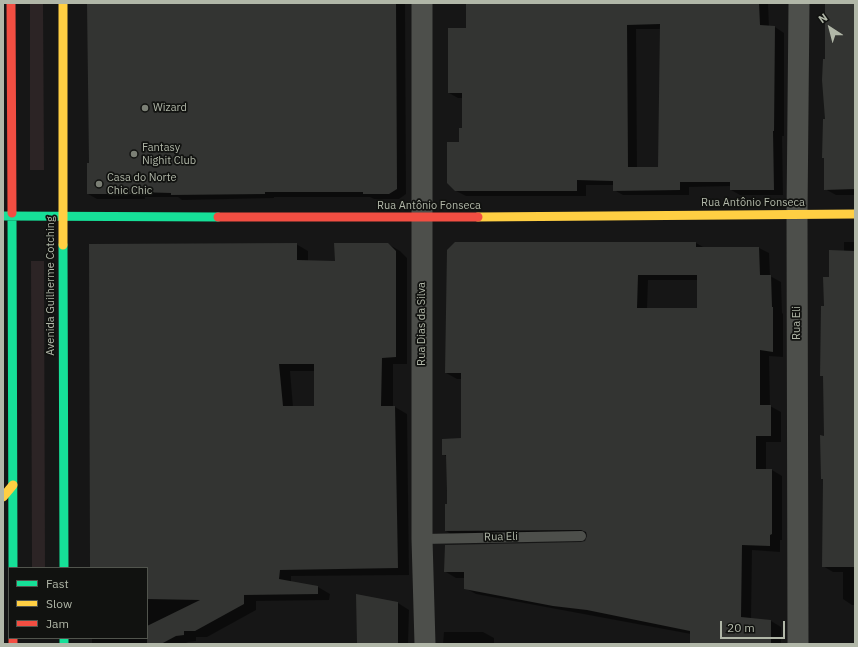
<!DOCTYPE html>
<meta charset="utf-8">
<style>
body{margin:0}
#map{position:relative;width:858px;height:647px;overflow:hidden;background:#161616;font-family:"IBM Plex Sans",sans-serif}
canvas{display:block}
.frame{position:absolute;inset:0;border:4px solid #b1b7a8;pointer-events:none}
.legend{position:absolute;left:8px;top:567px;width:140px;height:72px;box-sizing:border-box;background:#111210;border:1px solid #51544d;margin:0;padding:5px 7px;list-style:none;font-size:12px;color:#b1b7a8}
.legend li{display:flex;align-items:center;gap:8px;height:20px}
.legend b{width:20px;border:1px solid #51544d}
.north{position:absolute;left:810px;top:8px;width:40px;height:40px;-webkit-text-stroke:3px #111210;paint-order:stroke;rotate:324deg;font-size:11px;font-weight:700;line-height:16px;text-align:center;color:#b1b7a8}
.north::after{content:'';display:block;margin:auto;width:14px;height:18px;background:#b1b7a8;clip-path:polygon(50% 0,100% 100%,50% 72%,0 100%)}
.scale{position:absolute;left:720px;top:621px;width:65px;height:18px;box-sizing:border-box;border:2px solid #b1b7a8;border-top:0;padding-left:5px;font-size:12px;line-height:14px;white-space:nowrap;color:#b1b7a8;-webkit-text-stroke:3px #111210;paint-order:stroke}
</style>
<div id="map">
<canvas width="858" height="647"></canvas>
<div class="frame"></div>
<ul class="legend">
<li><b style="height:5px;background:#16e098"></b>Fast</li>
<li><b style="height:5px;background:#ffcf43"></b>Slow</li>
<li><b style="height:5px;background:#f24e42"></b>Jam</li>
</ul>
<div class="north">N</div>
<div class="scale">20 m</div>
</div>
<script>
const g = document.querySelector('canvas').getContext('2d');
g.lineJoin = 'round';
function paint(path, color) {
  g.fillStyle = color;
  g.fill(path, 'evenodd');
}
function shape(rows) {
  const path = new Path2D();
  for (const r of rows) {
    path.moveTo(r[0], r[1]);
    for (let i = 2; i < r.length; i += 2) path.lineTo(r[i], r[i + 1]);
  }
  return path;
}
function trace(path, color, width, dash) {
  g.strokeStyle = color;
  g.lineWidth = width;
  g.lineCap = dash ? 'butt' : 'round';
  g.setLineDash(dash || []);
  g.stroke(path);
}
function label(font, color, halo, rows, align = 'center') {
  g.font = font + ' "IBM Plex Sans",sans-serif';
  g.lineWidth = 3.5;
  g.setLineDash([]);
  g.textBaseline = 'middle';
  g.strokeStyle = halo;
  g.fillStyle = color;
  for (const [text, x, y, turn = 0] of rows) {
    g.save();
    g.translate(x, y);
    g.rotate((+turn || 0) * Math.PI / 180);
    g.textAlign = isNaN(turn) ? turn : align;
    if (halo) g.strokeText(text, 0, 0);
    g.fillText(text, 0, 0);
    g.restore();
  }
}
const green = shape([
 [30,3,43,3,44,170,30,170],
 [31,261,44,261,45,568,32,568]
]);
const shadow = shape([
 [89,3,405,3,406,194,399,199,374,199,370,197,274,197,274,198,182,200,178,197,145,197,145,199,97,199,88,194,90,164],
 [467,3,768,3,769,27,775,27,784,33,784,136,782,136,783,195,740,195,731,190,731,186,689,187,689,195,623,195,614,190,614,185,586,185,586,196,466,196,456,191,460,143,463,129,463,98,458,98,449,93,467,29],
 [636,29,661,29,659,168,637,168],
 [826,3,855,3,855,195,836,195,825,189,827,120],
 [844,242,855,242,855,605,852,605,843,599,843,572,833,572,823,566,825,437,824,377,821,375,825,307,830,278,844,252],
 [696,243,705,248,759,248,769,253,770,276,781,282,782,313,783,314,783,357,769,356,770,406,781,412,781,442,766,442,766,470,772,470,782,476,782,540,780,540,780,552,752,550,751,619,771,621,781,627,781,644,691,644,691,634,476,594,465,588,465,578,456,578,446,572,585,542,588,535,456,537,446,531,448,505,447,457,443,454,462,439,462,379,457,379,446,373],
 [648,280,698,280,698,309,647,309],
 [296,244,308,251,308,262,336,262,388,244,400,251,407,258,407,364,393,364,393,407,395,407,407,414,409,575,291,576,291,582,318,587,330,594,329,600,256,601,256,610,207,637,196,637,196,641,188,642,184,644,92,644,92,638,147,638,147,568,91,568],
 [290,371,315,371,315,407,293,407],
 [398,603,409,610,408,644,358,644],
 [444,632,483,632,494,638,494,644,443,644]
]);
const building = shape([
 [87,3,396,3,397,189,389,194,363,194,363,192,265,192,265,194,171,195,171,193,136,192,136,194,87,194,87,163,89,163],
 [466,3,759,3,760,25,775,26,774,131,773,131,774,190,730,190,730,182,680,182,680,190,613,191,613,181,577,180,577,191,455,191,447,183,447,142,459,142,459,128,462,128,462,93,448,93,448,28,466,28],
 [660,24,658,167,628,167,627,25],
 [825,3,855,3,855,189,824,190,824,158,822,158,823,119,825,119,822,80,823,59,825,59],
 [455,242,696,242,696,247,759,247,760,275,771,275,772,307,773,307,773,352,760,350,760,405,771,405,771,436,756,436,756,469,772,469,772,534,770,535,770,546,742,545,741,617,771,620,771,644,690,644,690,631,587,610,553,606,464,589,464,572,444,572,445,545,581,542,585,541,587,536,586,532,581,530,445,531,445,504,447,504,447,491,446,455,442,455,442,439,461,438,461,373,445,373,447,250],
 [638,275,697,275,697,308,637,308],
 [297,243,297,260,335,261,334,243,388,243,396,251,396,357,382,358,381,406,395,406,398,568,280,570,279,579,318,586,318,594,244,595,244,604,195,631,184,631,184,635,176,636,161,644,147,644,147,626,200,600,147,599,147,568,90,568,89,244],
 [279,364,314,364,314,406,283,406],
 [829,250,855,251,855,567,822,567,823,479,821,479,820,435,824,436,823,376,820,376,821,306,824,306,823,277,829,277],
 [356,594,398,602,398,644,357,644]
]);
const lane = shape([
 [422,539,581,536]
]);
const street = shape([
 [422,3,422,539,425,644],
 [798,644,797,215,799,3]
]);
const fast = shape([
 [12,213,13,568],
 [3,216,218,217],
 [63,245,64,568],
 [64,638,64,644]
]);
const slow = shape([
 [63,3,63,245],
 [478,217,855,214],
 [3,497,13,485]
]);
const jam = shape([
 [11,3,12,213],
 [218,217,478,217],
 [13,638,13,644]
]);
const markers = [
 [145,108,4,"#7b7f75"],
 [134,154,4,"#7b7f75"],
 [99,184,4,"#7b7f75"]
];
const poiNames = [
 ["Wizard",153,108],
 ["Fantasy",142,148],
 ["Nighit Club",142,161],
 ["Casa do Norte",107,178],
 ["Chic Chic",107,191]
];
const streetNames = [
 ["Rua Antônio Fonseca",753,203],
 ["Rua Antônio Fonseca",429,206],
 ["Avenida Guilherme Cotching",51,286,-90],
 ["Rua Eli",797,323,-90],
 ["Rua Dias da Silva",422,324,-90],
 ["Rua Eli",501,537,-1]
];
paint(green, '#2c2425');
paint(shadow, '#0007');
paint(building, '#333432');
trace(lane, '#4d4f4b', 10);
trace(street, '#4d4f4b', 21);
trace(fast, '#16e098', 9);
trace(slow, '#ffcf43', 9);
trace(jam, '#f24e42', 9);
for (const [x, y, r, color] of markers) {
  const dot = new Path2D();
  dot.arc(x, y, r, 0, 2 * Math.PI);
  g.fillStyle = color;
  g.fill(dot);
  trace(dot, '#111210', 1.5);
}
label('11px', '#b1b7a8', '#111210', poiNames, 'left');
label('11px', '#b1b7a8', '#111210', streetNames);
</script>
